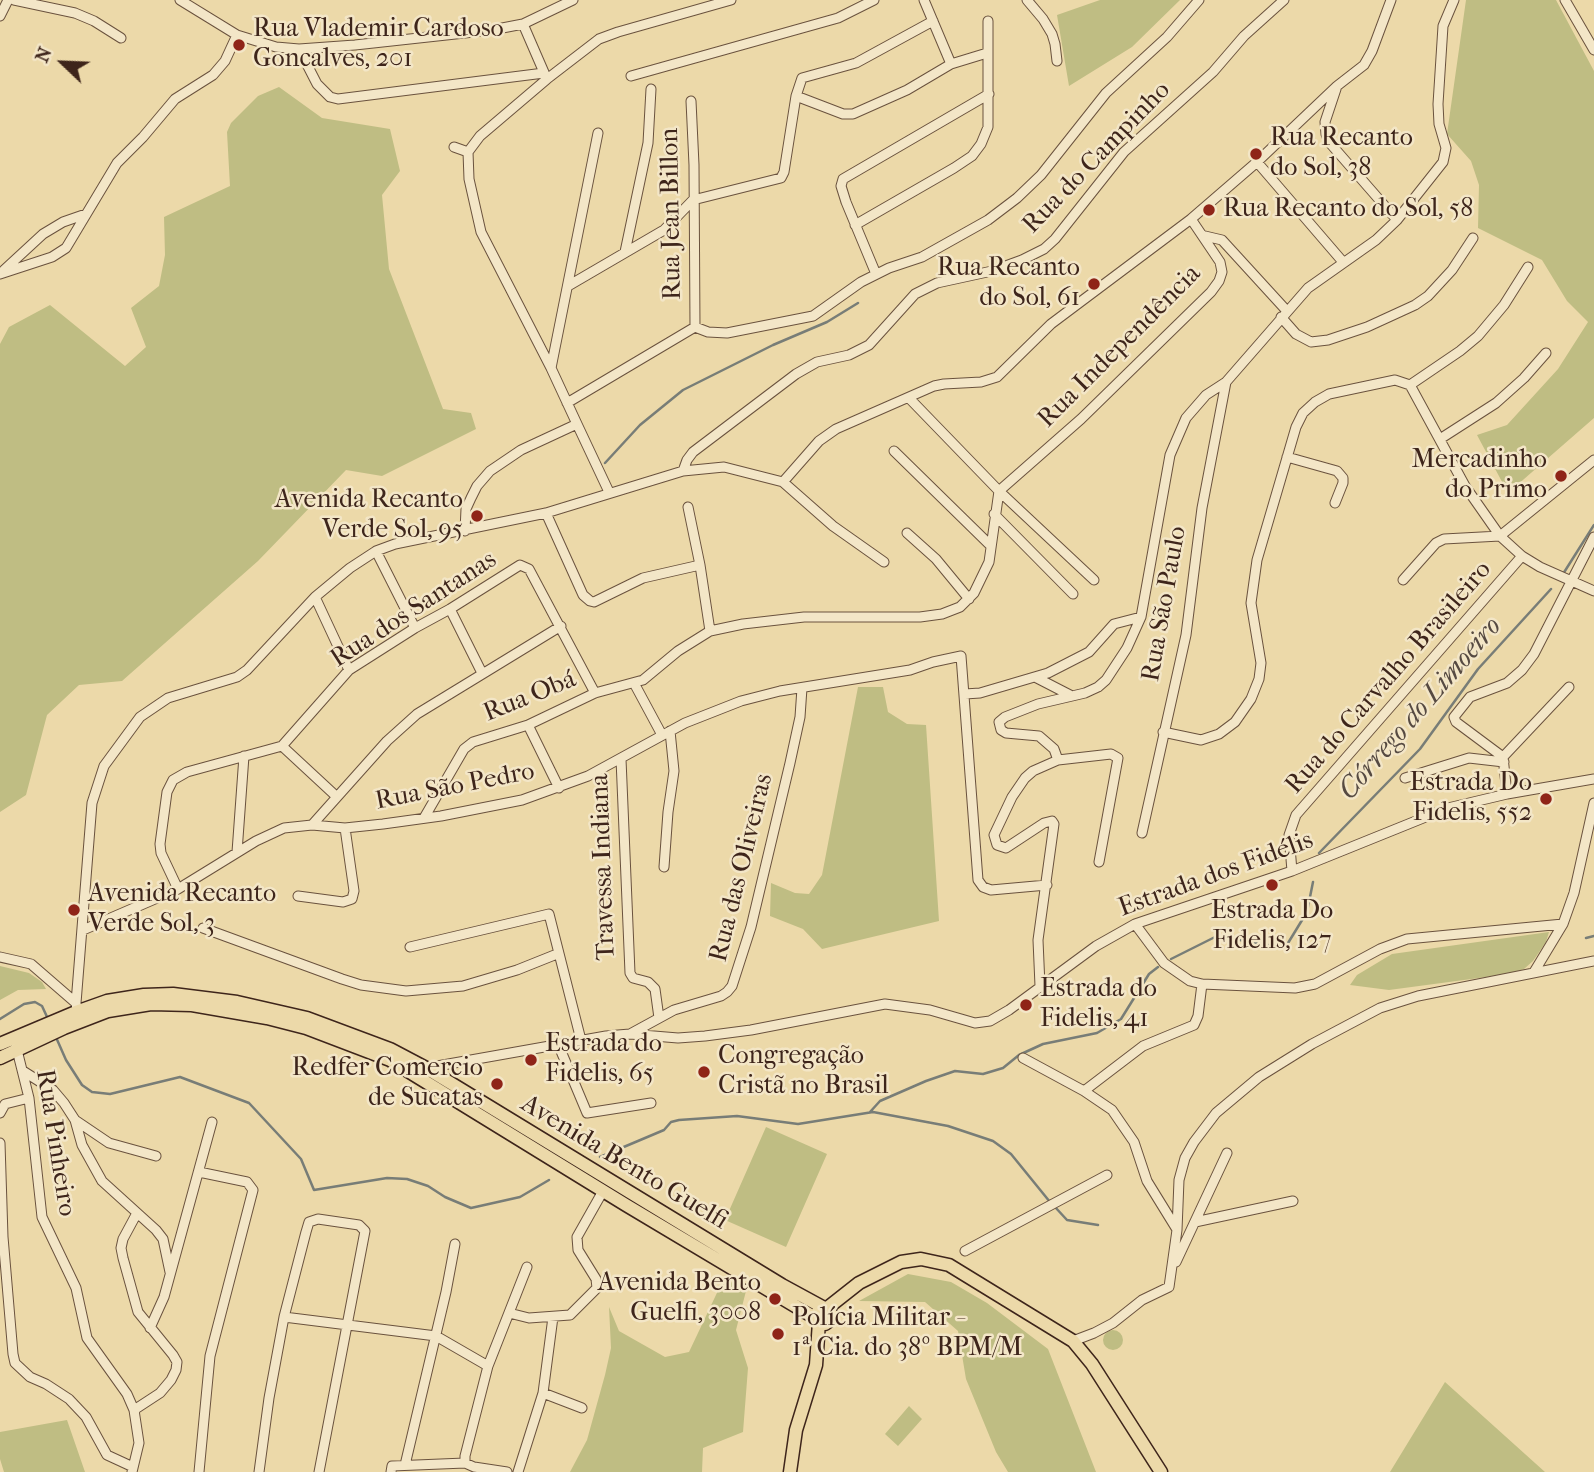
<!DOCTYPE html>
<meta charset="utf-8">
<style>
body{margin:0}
#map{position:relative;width:1594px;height:1472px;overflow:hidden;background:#ecd9a9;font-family:"IM FELL French Canon",serif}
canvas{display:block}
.north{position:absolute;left:28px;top:28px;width:70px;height:70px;-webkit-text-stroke:5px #f3e6c7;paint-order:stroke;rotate:293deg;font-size:19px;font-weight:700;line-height:28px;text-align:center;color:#3e251b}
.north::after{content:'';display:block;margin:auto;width:24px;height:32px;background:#3e251b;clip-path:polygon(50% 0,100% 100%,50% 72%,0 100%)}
</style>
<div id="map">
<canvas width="1594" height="1472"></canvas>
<div class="north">N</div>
</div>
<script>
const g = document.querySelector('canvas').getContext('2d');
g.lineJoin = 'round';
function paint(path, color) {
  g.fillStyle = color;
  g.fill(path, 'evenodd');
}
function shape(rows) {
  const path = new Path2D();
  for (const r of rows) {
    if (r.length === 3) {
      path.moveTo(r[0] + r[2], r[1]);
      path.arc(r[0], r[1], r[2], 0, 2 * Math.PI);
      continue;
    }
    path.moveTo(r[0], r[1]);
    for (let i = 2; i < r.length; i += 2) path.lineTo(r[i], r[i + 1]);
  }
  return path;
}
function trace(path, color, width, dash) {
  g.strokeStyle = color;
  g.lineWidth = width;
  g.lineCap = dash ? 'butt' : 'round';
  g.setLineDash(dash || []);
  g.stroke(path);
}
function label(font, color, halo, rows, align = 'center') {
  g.font = font + ' "IM FELL French Canon",serif';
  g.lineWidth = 5;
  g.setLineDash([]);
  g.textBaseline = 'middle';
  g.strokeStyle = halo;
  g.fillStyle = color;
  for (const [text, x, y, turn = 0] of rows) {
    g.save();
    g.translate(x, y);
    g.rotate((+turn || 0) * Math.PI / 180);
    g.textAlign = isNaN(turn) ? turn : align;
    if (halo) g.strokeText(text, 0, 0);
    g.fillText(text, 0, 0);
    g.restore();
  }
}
const green = shape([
 [1100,0,1180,0,1132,47,1069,86,1057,15],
 [1466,0,1556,0,1594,71,1594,418,1508,493,1477,435,1507,425,1558,369,1588,322,1567,301,1542,260,1478,228,1479,185,1471,161,1447,134],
 [279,87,322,118,390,129,400,171,382,195,389,269,443,409,471,413,476,429,382,476,346,470,258,561,122,681,79,685,47,715,26,795,0,812,0,344,9,327,50,305,125,366,146,347,131,308,159,286,165,255,164,217,230,186,227,132,231,123,258,96],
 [858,687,883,687,888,712,907,724,926,725,939,921,822,949,803,929,770,916,771,883,795,893,809,894,822,875],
 [1549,932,1546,942,1533,961,1524,969,1509,974,1389,990,1350,985,1357,975,1392,954],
 [0,966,29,973,42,982,46,989,18,990,0,1000],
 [766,1127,827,1154,786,1247,725,1220],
 [908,1274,951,1282,987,1303,1048,1349,1096,1472,1008,1472,996,1452,966,1379,958,1331,925,1302,859,1301],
 [724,1278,746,1291,736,1330,748,1368,743,1432,703,1448,702,1472,570,1472,587,1440,605,1375,611,1348,609,1307,619,1331,665,1357,689,1352],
 [1113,1340,10],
 [1445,1382,1545,1472,1390,1472],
 [909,1406,922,1419,898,1446,885,1434],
 [67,1420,85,1472,4,1472,0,1459,0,1432]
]);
const stream = shape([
 [605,463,640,425,683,390,773,345,827,322,858,303],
 [1563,574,1594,525],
 [1319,853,1420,749,1478,669,1551,589],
 [1586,938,1594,936],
 [1171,959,1217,936,1285,948,1307,912,1313,882],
 [0,1019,24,1004,35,1002,42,1006,48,1019],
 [55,1035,66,1060,82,1085,92,1092,110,1094,180,1077,249,1103,301,1159,314,1190,387,1178,407,1179,428,1186,445,1197,471,1208,520,1197,549,1180],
 [870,1112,880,1101,926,1081,955,1071,983,1074,1003,1068,1019,1055,1043,1044,1097,1033,1121,1019,1149,974,1158,967],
 [600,1157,664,1130,671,1122,679,1120,737,1116,798,1124,873,1112,948,1126,993,1141,1011,1154,1050,1202],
 [1055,1207,1067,1220,1098,1225]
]);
const minor = shape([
 [14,0,75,13,94,21,121,38],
 [180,0,237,35,276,47,299,49,355,45,492,30,523,24,573,0],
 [924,0,951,64],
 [1027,0,1043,19,1052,34,1055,44,1057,61],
 [1565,0,1594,50],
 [0,16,8,0],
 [523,24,546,77],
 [299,49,317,84,330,97,338,99,544,73],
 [631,76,838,18,874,0],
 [1336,89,1325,122,1326,134,1329,142,1397,220],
 [796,96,843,114,853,114,907,90,951,64,987,53],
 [691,101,694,165,695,327],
 [454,147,468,152],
 [1257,162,1343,262],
 [693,200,781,178,784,172,796,96,802,78,856,63,933,21],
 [855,225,954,168,972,156,981,144,988,127,988,21],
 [1205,236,1222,240,1286,310],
 [625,252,648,143,651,89],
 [4,270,43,234,63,222,86,214],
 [0,274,52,257,66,248,117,163,143,137,175,99,213,75,225,61,237,35],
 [876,274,846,202,841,186,843,179,989,94],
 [568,286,664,230,693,200],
 [1281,317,1296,334,1311,342,1328,340,1367,327,1415,305,1428,296,1452,270,1473,238],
 [551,368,598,133],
 [1410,385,1460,351,1478,336,1504,305,1528,267],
 [909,398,999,491,1094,580],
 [567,403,695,327,708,332,727,333,813,316,861,282,889,268,922,257,988,220,1017,198,1041,175,1106,93,1167,37,1199,0],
 [577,424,609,492],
 [1440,439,1496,403,1524,378,1546,353],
 [894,451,991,546],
 [1287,457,1337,471,1343,478,1343,483,1335,503],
 [683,471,687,460,693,452,796,374,817,362,849,355,869,345,915,294,937,283,992,271,1022,260,1044,249,1055,239,1124,152,1213,72,1244,36,1284,0],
 [783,482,833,526,884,562],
 [999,491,1081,419,1211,292,1219,281,1222,272,1220,262,1191,219],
 [688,507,700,565,710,631],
 [546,513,583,595,590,601,594,602,643,578,700,565],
 [994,514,1073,594],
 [465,531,466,509,471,498,477,486,490,471,521,450,577,424,551,368,481,232,469,179,468,152,480,136,547,79,599,39,618,32,731,0],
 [907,533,936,559,969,599],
 [1500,536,1594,460],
 [376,551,415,628],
 [1403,580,1436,543,1444,539,1500,536],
 [315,597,349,670],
 [450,609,482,673],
 [1035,677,1070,695],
 [634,683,662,735],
 [965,694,980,693,1048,673,1089,652,1114,624,1141,617],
 [528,725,559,788],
 [1163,732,1201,740,1219,734,1235,722,1251,699,1259,679,1261,663,1251,603,1257,560,1296,427,1303,413,1315,402,1329,394,1395,380,1410,385,1465,486,1500,536,1522,556,1540,567,1594,591],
 [282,746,337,797],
 [1503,757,1569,687],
 [621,759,630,973,633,978,648,982,655,989,659,1018],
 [1058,760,1111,754,1118,758,1099,862],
 [1405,778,1469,758,1504,762],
 [1507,794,1503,757,1456,722,1454,717,1470,697,1507,683,1522,670,1534,654,1594,537],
 [424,818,464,749,473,742,528,725,595,693,643,680,678,651,710,631,743,624,804,617,920,617,942,614,960,607,974,593,989,562,999,491],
 [312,825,387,741,417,714,561,626],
 [1142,833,1186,635,1202,508,1226,382],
 [237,852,244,756],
 [664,867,668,812,674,771,670,731],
 [1292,871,1289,835,1296,815,1522,556],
 [178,889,161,853,160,844,167,792,173,780,187,772,282,746,349,670,415,628,450,609,520,565,529,569,595,693],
 [298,896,343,902,352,899,354,891,345,828],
 [1135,924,1164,963,1190,981,1202,984,1295,988,1315,984,1380,949,1407,939,1563,924],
 [203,928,342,979,361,985,406,991,463,986,517,970,557,954],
 [83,930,178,889,256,841,284,828,312,825,345,828,383,824,441,816,522,800,588,776,685,723,741,701,780,691,910,670,933,662,961,656,978,880,983,887,991,890,1047,885],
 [410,947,549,914,581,1040],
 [0,957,31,964,76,1003],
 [1534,972,1563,924,1574,893,1594,803],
 [1040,986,1038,940,1054,824,1052,821,1044,823,1006,848,997,845,994,835,1012,797,1025,778,1033,771,1058,760,1054,749,1039,736,1006,733,1001,730,999,722,1005,717,1038,704,1085,693,1098,687,1106,680,1127,648,1141,617,1170,455,1186,418,1206,395,1226,382,1308,288,1376,240,1397,220,1443,162,1446,148,1439,124,1438,104,1443,26,1454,0],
 [78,1016,76,1003,92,803,104,766,140,717,168,698,237,677,247,670,315,597,350,568,376,551,395,544,546,513,683,471,724,467,783,482,819,441,836,429,934,386,944,384,981,382,997,377,1051,324,1191,219,1257,162,1337,86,1364,65,1372,51,1391,0],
 [630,1034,674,1010,721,996,727,992,732,986,751,927,790,763,800,717,802,688],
 [558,1044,587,1113,651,1103],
 [16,1046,29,1098,42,1217,76,1288,87,1338,127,1394,134,1410,139,1443,132,1472],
 [1023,1058,1084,1091,1112,1110,1134,1142,1147,1181,1176,1228],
 [426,1068,606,1036,630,1034,678,1038,705,1036,751,1030,885,1004,930,1010,975,1023,990,1021,1009,1010,1096,946,1135,924,1292,871,1448,808,1507,794,1594,779],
 [23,1071,53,1090,64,1103,75,1120,82,1145,102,1181,156,1230,163,1239,170,1272],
 [1084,1091,1143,1046,1194,1025,1198,1016,1202,984],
 [0,1113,5,1104,29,1098],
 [75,1120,109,1143,156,1156],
 [0,1143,3,1237,13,1354,15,1363,30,1377,46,1384,69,1399,86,1417,107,1455,133,1467],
 [199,1172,247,1182,253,1190,210,1356,199,1472],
 [1195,1222,1293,1201],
 [965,1251,1107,1175],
 [1176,1262,1227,1153],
 [509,1313,529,1318,570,1315,597,1288,596,1279,578,1250,577,1237,603,1191],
 [284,1317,436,1336,488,1366],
 [150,1328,164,1297,212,1122],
 [1073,1341,1094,1333,1113,1323,1142,1300,1169,1287,1177,1230,1179,1180,1185,1158,1194,1142,1216,1113,1259,1077,1312,1044,1380,1008,1418,996,1594,961],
 [543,1393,582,1408],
 [134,1410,160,1393,171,1380,176,1370,177,1362,173,1355,138,1312,123,1258,121,1248,123,1239,137,1213],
 [405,1465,446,1292,455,1244],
 [259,1472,269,1398,284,1317,306,1232,309,1222,318,1219,359,1225,365,1231,319,1472],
 [391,1472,392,1466,465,1463],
 [507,1472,474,1467,465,1463,465,1456,488,1366,527,1267],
 [518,1472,543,1393,553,1317]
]);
const major = shape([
 [0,1044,76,1012,107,1001,144,995,173,994,237,1002,307,1018,390,1049,426,1068,782,1285,828,1310,832,1315,832,1319,825,1324,821,1324,817,1319,817,1313,823,1309],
 [0,1058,64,1028,108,1011,151,1004,192,1005,267,1018,306,1028,390,1060,626,1205,817,1319],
 [826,1309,859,1283,901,1262,921,1259,949,1265,1073,1341,1092,1364,1161,1472],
 [790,1472,796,1430,816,1365,819,1322]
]);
const markers = [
 [239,45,7,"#8f2418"],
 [1256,154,7,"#8f2418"],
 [1209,210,7,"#8f2418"],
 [1094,284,7,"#8f2418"],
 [1561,476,7,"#8f2418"],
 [477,516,7,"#8f2418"],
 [1546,799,7,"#8f2418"],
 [1272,885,7,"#8f2418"],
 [74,910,7,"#8f2418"],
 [1026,1005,7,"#8f2418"],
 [531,1060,7,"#8f2418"],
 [704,1072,7,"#8f2418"],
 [497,1084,7,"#8f2418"],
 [775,1299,7,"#8f2418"],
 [778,1334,7,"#8f2418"]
];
const poiNames = [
 ["Rua Vlademir Cardoso",253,30],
 ["Goncalves, 201",253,60],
 ["Rua Recanto",1270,139],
 ["do Sol, 38",1270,169],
 ["Rua Recanto do Sol, 58",1223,210],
 ["Rua Recanto",1080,269,"right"],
 ["do Sol, 61",1080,299,"right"],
 ["Mercadinho",1547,461,"right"],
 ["do Primo",1547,491,"right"],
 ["Avenida Recanto",463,501,"right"],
 ["Verde Sol, 95",463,531,"right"],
 ["Estrada Do",1532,784,"right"],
 ["Fidelis, 552",1532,814,"right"],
 ["Avenida Recanto",88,895],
 ["Verde Sol, 3",88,925],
 ["Estrada Do",1272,912,"center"],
 ["Fidelis, 127",1272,942,"center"],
 ["Estrada do",1040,990],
 ["Fidelis, 41",1040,1020],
 ["Estrada do",545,1045],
 ["Fidelis, 65",545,1075],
 ["Congregação",718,1057],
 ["Cristã no Brasil",718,1087],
 ["Redfer Comercio",483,1069,"right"],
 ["de Sucatas",483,1099,"right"],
 ["Avenida Bento",761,1284,"right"],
 ["Guelfi, 3008",761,1314,"right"],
 ["Polícia Militar -",792,1319],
 ["1ª Cia. do 38º BPM/M",792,1349]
];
const streetNames = [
 ["Rua do Campinho",1097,158,-46],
 ["Rua Jean Billon",672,214,-91],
 ["Rua Independência",1120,347,-45],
 ["Rua São Paulo",1165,604,-80],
 ["Rua dos Santanas",414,610,-33],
 ["Rua do Carvalho Brasileiro",1389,678,-49],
 ["Rua Obá",530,697,-22],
 ["Rua São Pedro",455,787,-11],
 ["Travessa Indiana",604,867,-92],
 ["Rua das Oliveiras",742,868,-76],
 ["Estrada dos Fidélis",1216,875,-20],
 ["Rua Pinheiro",55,1143,81],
 ["Avenida Bento Guelfi",624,1163,31]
];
const waterNames = [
 ["Córrego do Limoeiro",1421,709,-49]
];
paint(green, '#bfbd83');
trace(stream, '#787d77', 2.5);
trace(minor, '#6a523e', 11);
trace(major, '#3e251b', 15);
trace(minor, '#f3e6c7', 9);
trace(major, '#ecd9a9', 12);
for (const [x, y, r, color] of markers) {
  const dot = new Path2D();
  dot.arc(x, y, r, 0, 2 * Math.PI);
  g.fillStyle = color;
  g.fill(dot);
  trace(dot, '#f3e6c7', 2.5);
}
label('26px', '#3e251b', '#f3e6c7', poiNames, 'left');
label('26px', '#3e251b', '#f3e6c7', streetNames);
label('italic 28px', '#564a42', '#f3e6c7', waterNames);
</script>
